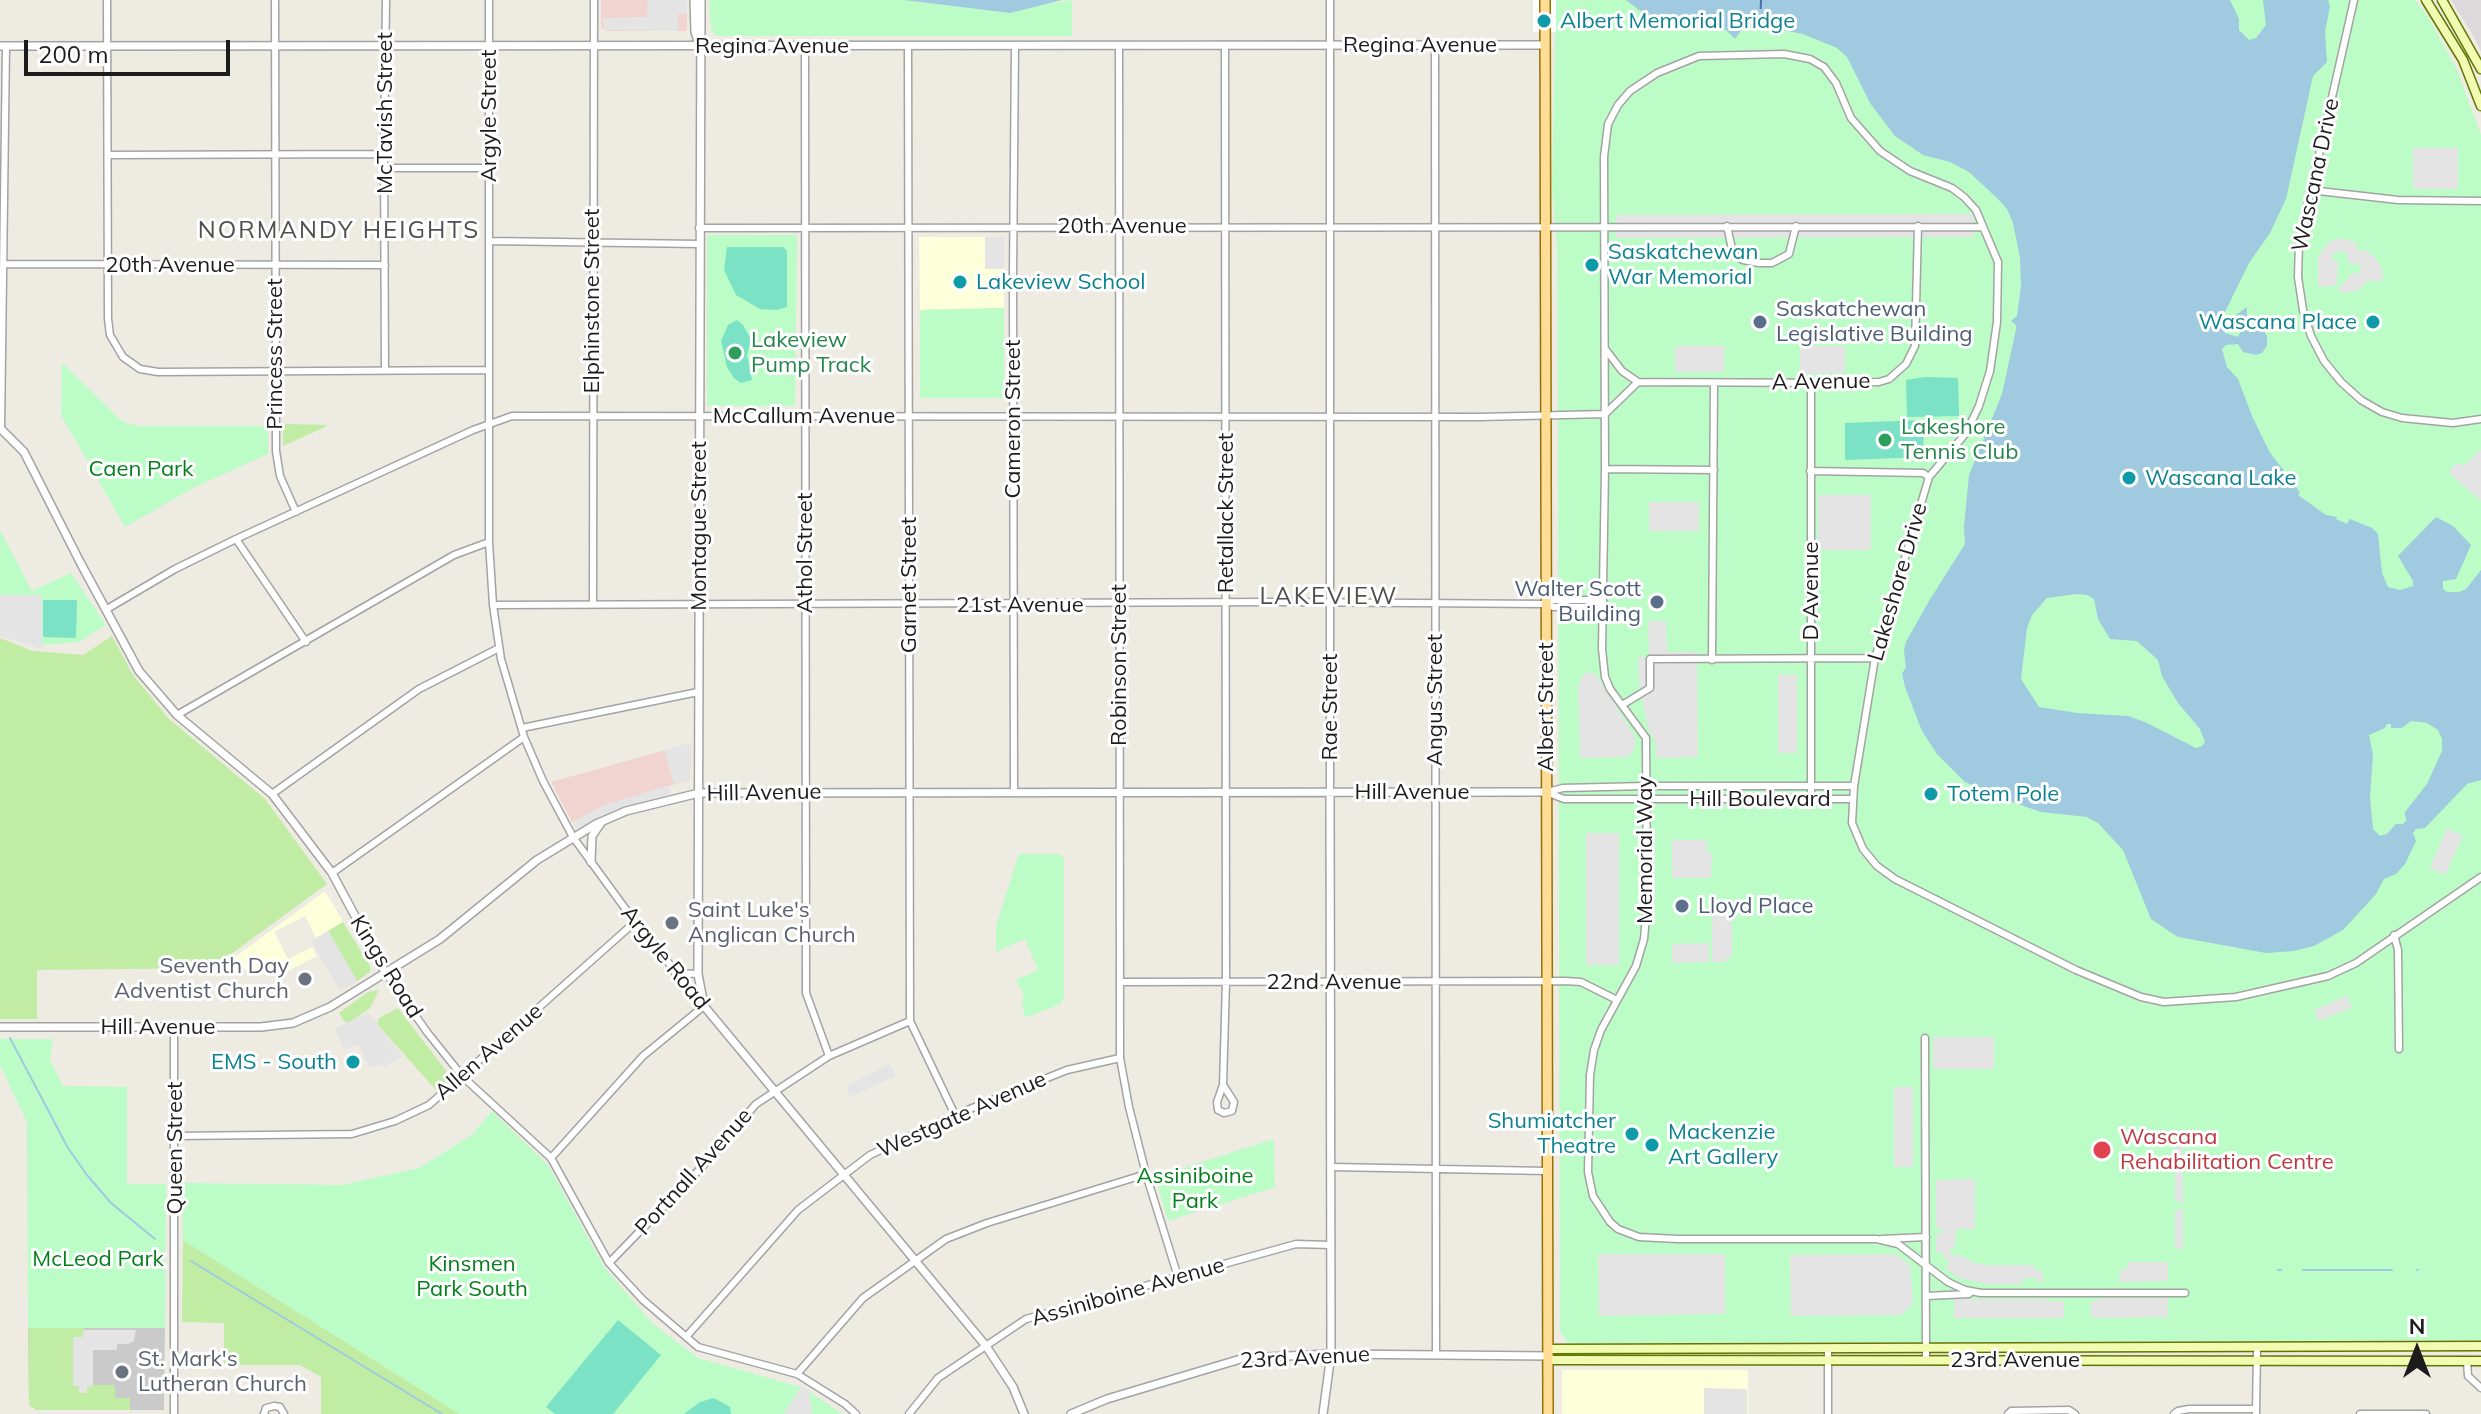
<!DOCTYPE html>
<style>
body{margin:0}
#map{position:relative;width:2481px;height:1414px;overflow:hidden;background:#eeebe2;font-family:Mulish,sans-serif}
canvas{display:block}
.north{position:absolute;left:2377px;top:1310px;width:80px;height:80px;-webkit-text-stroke:6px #fff;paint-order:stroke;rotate:0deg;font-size:22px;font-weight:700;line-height:32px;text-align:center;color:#1c1c1c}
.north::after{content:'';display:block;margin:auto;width:28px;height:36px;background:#1c1c1c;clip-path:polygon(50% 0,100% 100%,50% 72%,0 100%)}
.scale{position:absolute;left:24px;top:40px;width:206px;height:36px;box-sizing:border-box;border:4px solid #1c1c1c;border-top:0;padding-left:10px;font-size:24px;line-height:28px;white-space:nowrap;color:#1c1c1c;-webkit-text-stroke:6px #fff;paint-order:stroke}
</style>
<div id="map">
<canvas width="2481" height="1414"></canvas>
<div class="north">N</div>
<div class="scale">200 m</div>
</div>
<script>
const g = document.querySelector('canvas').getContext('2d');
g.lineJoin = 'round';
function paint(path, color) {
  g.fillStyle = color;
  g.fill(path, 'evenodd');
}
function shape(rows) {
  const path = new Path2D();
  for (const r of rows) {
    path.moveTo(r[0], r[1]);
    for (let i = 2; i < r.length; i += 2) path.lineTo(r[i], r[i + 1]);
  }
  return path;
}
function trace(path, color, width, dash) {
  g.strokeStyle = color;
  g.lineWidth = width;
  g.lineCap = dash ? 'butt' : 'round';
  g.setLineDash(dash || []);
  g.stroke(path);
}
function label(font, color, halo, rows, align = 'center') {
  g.font = font + ' Mulish,sans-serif';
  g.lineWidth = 6;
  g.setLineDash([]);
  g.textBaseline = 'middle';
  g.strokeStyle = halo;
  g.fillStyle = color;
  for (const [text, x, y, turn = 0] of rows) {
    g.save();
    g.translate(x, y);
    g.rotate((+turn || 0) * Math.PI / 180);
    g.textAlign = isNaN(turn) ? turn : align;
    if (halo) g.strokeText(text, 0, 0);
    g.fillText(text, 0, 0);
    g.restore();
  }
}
const residential = shape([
 [2451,0,2481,0,2481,52,2473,35]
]);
const commercial = shape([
 [601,0,687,0,687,31,606,31,601,27],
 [691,743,690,780,605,805,572,822,551,782]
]);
const education = shape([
 [919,237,1004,237,1004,308,920,310],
 [325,891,343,922,316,938,305,916,274,932,288,959,312,947,317,956,280,975,279,970,217,970],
 [1562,1370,1748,1370,1748,1414,1562,1414]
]);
const religious = shape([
 [28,1328,165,1328,164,1410,37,1410,29,1405]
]);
const grass = shape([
 [283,424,326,425,327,426,283,446],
 [112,636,133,675,169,719,265,799,327,884,212,968,37,970,37,1019,0,1019,0,638,33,651,83,655],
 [343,922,370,966,370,972,357,981,328,931],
 [379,990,370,1008,348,1023,344,1021,339,1013,368,992],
 [398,1008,450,1076,449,1081,436,1090,377,1024,379,1018],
 [28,1164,52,1164,84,1328,83,1337,73,1337,80,1393,86,1393,87,1386,93,1385,115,1385,115,1398,130,1398,130,1410,37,1410,29,1405],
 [183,1240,460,1414,321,1414,321,1377,300,1365,224,1365,224,1323,182,1322]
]);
const park = shape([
 [709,0,904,0,1010,13,1033,6,1072,0,1072,36,717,36,711,29],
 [1556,0,2415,0,2429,18,2457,70,2481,135,2481,1340,1568,1343,1560,1331,1558,410,1557,250,1552,185],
 [707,235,797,235,795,406,707,406],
 [1004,308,1004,398,920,398,920,310],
 [62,363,123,422,138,426,268,426,268,454,193,488,125,527,61,415],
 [0,530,32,591,71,573,106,625,79,642,42,645,0,629],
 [1019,854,1060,854,1064,859,1064,998,1060,1004,1028,1017,1024,1015,1022,998,1025,997,1016,980,1038,970,1025,939,996,952,996,926],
 [0,1039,53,1039,50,1060,63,1086,127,1087,127,1184,166,1184,165,1328,28,1328,27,1122,0,1065],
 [492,1111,548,1165,604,1267,652,1323,698,1358,804,1388,842,1414,460,1414,183,1240,182,1183,342,1185,419,1168,472,1135],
 [1274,1139,1275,1187,1168,1221,1155,1177]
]);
const pitch = shape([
 [727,247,783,247,787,251,787,307,776,310,760,309,736,295,724,270],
 [737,320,743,325,751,339,747,355,752,380,741,383,734,378,727,367,721,341,728,325],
 [1925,377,1958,378,1959,416,1907,417,1906,380],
 [1924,420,1923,457,1846,460,1845,458,1845,423],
 [43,600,77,600,76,638,43,637],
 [618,1320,661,1355,613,1414,555,1414,546,1407],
 [714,1398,730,1407,731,1414,684,1414,700,1402]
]);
const parking = shape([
 [648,0,687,0,687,14,678,14,678,31,605,30,602,18,647,17],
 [2413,148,2458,148,2458,189,2413,189],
 [1974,214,1974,237,1616,238,1616,215],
 [985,237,1004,237,1004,269,985,269],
 [2340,238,2358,243,2355,247,2361,252,2365,249,2377,260,2382,269,2383,281,2367,281,2358,291,2341,293,2338,289,2353,272,2358,275,2360,271,2360,265,2357,263,2353,266,2346,259,2349,255,2342,251,2333,254,2332,260,2338,261,2337,285,2324,287,2318,285,2318,259,2321,252,2329,242],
 [1675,346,1725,346,1724,372,1675,372],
 [1800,346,1845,346,1845,373,1800,374],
 [2481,449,2481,501,2449,473,2455,464,2465,465],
 [1818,495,1871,495,1871,550,1818,550],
 [1649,502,1699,502,1699,531,1649,531],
 [0,595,42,595,42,649,0,636],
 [1648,621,1666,621,1667,652,1697,652,1698,757,1656,758,1656,742,1648,728,1639,682,1638,657,1649,657],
 [1584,673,1595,673,1635,737,1635,748,1628,757,1580,758,1578,685],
 [1797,674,1797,753,1778,753,1778,675],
 [691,743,690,780,674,784,664,750],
 [669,785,671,794,617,809,576,829,572,822,605,805],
 [2447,828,2463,836,2445,875,2430,868],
 [1586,833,1619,833,1619,965,1586,965],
 [1672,840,1707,840,1707,852,1712,853,1711,878,1672,878],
 [1712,914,1732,914,1732,958,1726,958,1725,962,1712,962],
 [328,931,357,981,340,991,311,941],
 [1709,943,1709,962,1672,963,1672,944],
 [2347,996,2352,1008,2319,1021,2314,1010],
 [368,1012,403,1056,384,1067,380,1064,370,1068,358,1044,344,1050,335,1029],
 [1933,1037,1994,1037,1994,1069,1933,1069],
 [889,1064,896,1076,850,1097,846,1086],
 [1894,1087,1913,1087,1913,1167,1894,1167],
 [2175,1132,2183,1132,2183,1249,2175,1249,2175,1210,2182,1210,2182,1202,2175,1201],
 [1970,1179,1975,1179,1975,1229,1956,1229,1955,1248,1950,1249,1951,1254,1954,1257,1958,1254,1972,1262,1985,1265,2034,1265,2034,1270,2043,1271,2043,1282,2037,1282,2037,1278,2024,1278,2022,1284,1985,1284,1959,1278,1945,1268,1949,1264,1941,1252,1936,1252,1936,1234,1942,1233,1941,1229,1936,1228,1936,1180],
 [1598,1254,1725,1254,1725,1314,1599,1316],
 [1896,1254,1910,1265,1913,1304,1901,1315,1791,1316,1790,1255],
 [2127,1262,2168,1262,2168,1281,2119,1282,2120,1270,2127,1270],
 [2108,1298,2168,1298,2168,1317,2091,1318,2091,1301],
 [1954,1299,2049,1299,2049,1301,2064,1301,2064,1318,1954,1318],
 [83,1330,136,1330,134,1341,128,1344,117,1344,117,1350,93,1350,93,1386,87,1387,87,1393,79,1393,79,1386,73,1386,73,1337,83,1337],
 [801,1387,809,1390,812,1414,784,1414],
 [1704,1388,1747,1389,1747,1414,1704,1414]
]);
const water = shape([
 [904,0,1062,0,1010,13],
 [1626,0,2230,0,2239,19,2239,30,2249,40,2256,38,2266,25,2263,0,2328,0,2330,6,2325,32,2327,62,2313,76,2286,199,2270,233,2249,263,2224,314,2222,326,2225,333,2238,337,2241,331,2235,324,2236,315,2247,307,2247,328,2254,331,2260,327,2263,329,2267,336,2267,346,2262,353,2256,355,2243,352,2238,344,2226,345,2222,349,2227,367,2238,379,2252,416,2270,453,2293,482,2300,493,2298,495,2326,515,2337,517,2336,519,2347,524,2350,519,2372,528,2378,534,2382,573,2388,587,2400,590,2413,586,2413,581,2398,556,2436,517,2453,526,2471,545,2456,579,2443,581,2443,589,2447,592,2459,592,2466,589,2481,570,2481,780,2467,784,2425,828,2416,829,2413,833,2416,841,2405,864,2396,874,2384,879,2376,894,2343,930,2314,946,2294,951,2266,953,2178,937,2151,919,2123,850,2098,823,2087,817,2041,812,1992,795,1965,782,1937,754,1922,731,1905,687,1902,673,1906,668,1904,650,1906,642,1929,601,1965,544,1964,527,1969,475,2002,394,2016,329,2016,325,2011,321,2017,316,2021,286,2020,258,2013,223,2007,209,1998,199,1969,172,1950,162,1923,155,1895,136,1870,103,1847,57,1837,48,1803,34,1767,27,1743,28,1735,39,1726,30,1673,28,1652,20],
 [2077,594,2087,595,2094,599,2098,619,2110,639,2137,641,2158,660,2162,676,2178,703,2200,729,2205,742,2202,746,2196,748,2145,722,2128,716,2077,713,2039,707,2021,679,2027,628,2032,615,2047,598],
 [2411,721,2427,723,2438,730,2442,739,2442,751,2427,784,2405,812,2406,821,2403,824,2396,824,2387,834,2380,836,2373,829,2370,796,2373,755,2369,735,2385,728,2387,724,2391,724,2391,728,2402,728]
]);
const pier = shape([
 [1533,0,1556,0,1556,32,1533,32]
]);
const stream = shape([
 [10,1038,68,1148,87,1175,111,1203,155,1239],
 [191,1261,442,1414],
 [2278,1270,2281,1270],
 [2303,1270,2392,1270],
 [2417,1270,2418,1270]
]);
const ferry = shape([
 [1760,27,1761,0]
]);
const minor = shape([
 [107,0,108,319,110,335,123,357,140,369,158,372,489,370],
 [275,0,276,451,280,476,296,512],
 [489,0,489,542,493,605,501,659,524,737,543,781,573,837,635,922,704,1006,643,1056,551,1158],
 [1330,0,1330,792],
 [2354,0,2299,243,2298,277,2303,310,2311,336,2324,361,2341,382,2361,400,2382,412,2402,418,2453,423,2481,419],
 [1119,45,1120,1058,1129,1107,1146,1174,1178,1277],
 [1435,45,1436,1355],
 [805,46,806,993,829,1056],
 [908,46,910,1021,955,1115],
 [108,155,384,154],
 [384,168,488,168],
 [2310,190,2398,200,2481,201],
 [1727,226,1732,249,1736,256,1743,260,1759,263,1772,263,1789,254,1796,226],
 [699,228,1983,227],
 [489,241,699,244],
 [3,264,385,265],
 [1606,350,1622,371,1638,382,1840,383,1879,382,1889,379,1906,364,1915,346,1918,226],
 [385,370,384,154,386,0],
 [1811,383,1811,799],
 [1,429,6,46],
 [1605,469,1714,470],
 [1810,471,1923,473,1929,477],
 [236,539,306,642],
 [593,603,594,0],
 [1547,604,1552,600,1592,600,1601,602],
 [493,605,1277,602,1547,604,1553,607,1592,607,1604,603],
 [107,609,175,569,236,539,473,430,512,416,1480,417,1605,414,1638,382],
 [1712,660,1714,383],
 [1622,705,1650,688,1650,659,1875,658],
 [177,715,454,555,489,542],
 [522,728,698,692],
 [1014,792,1013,275,1015,46],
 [1546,792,1564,799,1853,799],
 [1547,792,1563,788,1646,786,1854,786],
 [272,794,419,689,499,648],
 [332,873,524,737],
 [2394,935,2398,950,2399,1049],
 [385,972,427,1032,463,1077,551,1158,609,1263,643,1300,698,1347,797,1374,845,1404,856,1414],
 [675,973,698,974],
 [1120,982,1565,981,1581,982,1617,1000],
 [1925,1038,1926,1360],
 [1223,1085,1234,1102,1232,1111,1224,1113,1218,1110,1217,1102,1223,1085,1226,982,1225,45],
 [175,1136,352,1134,395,1121,429,1105,635,922],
 [1331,1167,1548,1171],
 [1882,1239,1926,1237],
 [609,1263,699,1170,756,1104,829,1056,910,1021],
 [1980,1293,2185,1293],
 [1981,1293,1965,1290,1948,1282,1898,1244,1877,1239,1677,1239,1639,1237,1618,1229,1610,1222,1593,1196,1588,1172,1590,1075,1594,1050,1601,1030,1636,966,1644,939,1647,905,1646,738,1610,689,1605,677,1602,649,1605,469,1604,157,1608,124,1618,105,1630,91,1657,73,1699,56,1784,54,1810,59,1824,67,1836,83,1851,118,1880,151,1910,171,1952,188,1964,197,1976,210,1998,262,1997,322,1990,371,1979,406,1966,433,1929,477,1875,658,1854,786,1852,823,1863,849,1877,866,1895,879,2076,970,2141,997,2164,1002,2236,997,2328,976,2356,963,2481,877],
 [1926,1296,1969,1294],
 [686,1337,798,1210,870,1155,955,1115,1067,1070,1120,1058],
 [1828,1349,1828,1414],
 [2467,1361,2468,1376,2481,1388],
 [797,1374,863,1298,946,1239,987,1223,1146,1174],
 [174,1414,174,1027],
 [264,1414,266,1408,274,1406,280,1407,284,1414],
 [909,1414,938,1378,1026,1319,1296,1244,1331,1245],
 [2008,1414,2011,1411,2069,1410,2075,1414],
 [2174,1414,2178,1411,2189,1409,2256,1409],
 [2256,1414,2257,1348],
 [2360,1414,2426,1414]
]);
const tertiary = shape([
 [694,0,695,32,699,44],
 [701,0,698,974,704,1006,986,1346,1013,1387,1024,1414],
 [0,46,1544,45],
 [0,428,24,452,80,562,139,671,177,715,272,794,332,873,385,972],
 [591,862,592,836,601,823],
 [0,1027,261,1027,293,1023,330,1007,440,939,537,860,596,824,626,811,699,793,1546,792],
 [1071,1414,1107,1399,1244,1358,1331,1354,1549,1356],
 [1323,1414,1331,1354,1330,792]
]);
const secondary = shape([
 [2426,0,2463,60,2481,106],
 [2442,0,2481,69],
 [1549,1349,2481,1346],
 [1549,1360,2481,1361]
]);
const primary = shape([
 [1545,0,1548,1414]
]);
const markers = [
 [1544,21,8,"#0f9aa8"],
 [1592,265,8,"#0f9aa8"],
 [960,282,8,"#0f9aa8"],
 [1760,322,8,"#5c6f8a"],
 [2373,322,8,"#0f9aa8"],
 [735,353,8,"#2e9e5b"],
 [1885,440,8,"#2e9e5b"],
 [2129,478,8,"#0f9aa8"],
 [1657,602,8,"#5c6f8a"],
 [1931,794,8,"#0f9aa8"],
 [1682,906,8,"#5c6f8a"],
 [672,923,8,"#6b7280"],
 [305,979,8,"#6b7280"],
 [353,1062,8,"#0f9aa8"],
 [1632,1134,8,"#0f9aa8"],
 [1652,1145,8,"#0f9aa8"],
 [2102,1150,10,"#e0444e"],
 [122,1372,8,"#6b7280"]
];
const cultureNames = [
 ["Albert Memorial Bridge",1560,21],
 ["Saskatchewan",1608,252],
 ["War Memorial",1608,277],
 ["Lakeview School",976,282],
 ["Wascana Place",2357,322,"right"],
 ["Wascana Lake",2145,478],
 ["Totem Pole",1947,794],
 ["EMS - South",337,1062,"right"],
 ["Shumiatcher",1616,1121,"right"],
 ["Theatre",1616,1146,"right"],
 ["Mackenzie",1668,1132],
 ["Art Gallery",1668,1157]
];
const streetNames = [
 ["Regina Avenue",1420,45],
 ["Regina Avenue",772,46],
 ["McTavish Street",385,113,-90],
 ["Argyle Street",489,116,-90],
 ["Wascana Drive",2316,175,-78],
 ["20th Avenue",1122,226],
 ["20th Avenue",170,265],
 ["Elphinstone Street",592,301,-90],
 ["Princess Street",275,354,-90],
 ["A Avenue",1821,382,-1],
 ["McCallum Avenue",804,416],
 ["Cameron Street",1013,419,-90],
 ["Retallack Street",1226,513,-90],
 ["Montague Street",699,526,-90],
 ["Athol Street",805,553,-90],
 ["Lakeshore Drive",1898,582,-74],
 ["Garnet Street",909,585,-90],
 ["D Avenue",1811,591,-90],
 ["21st Avenue",1020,605],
 ["Robinson Street",1119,665,-90],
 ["Angus Street",1435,700,-90],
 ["Rae Street",1330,707,-90],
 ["Albert Street",1546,707,-90],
 ["Hill Avenue",1412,792],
 ["Hill Avenue",764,793,-1],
 ["Hill Boulevard",1760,799],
 ["Memorial Way",1645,850,-90],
 ["Argyle Road",665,958,51],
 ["Kings Road",386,967,58],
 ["22nd Avenue",1334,982],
 ["Hill Avenue",158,1027],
 ["Allen Avenue",489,1052,-41],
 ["Westgate Avenue",962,1115,-24],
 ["Queen Street",175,1148,-90],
 ["Portnall Avenue",694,1172,-48],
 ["Assiniboine Avenue",1128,1292,-16],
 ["23rd Avenue",1305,1358,-3],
 ["23rd Avenue",2015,1360]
];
const serviceNames = [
 ["Saskatchewan",1776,309],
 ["Legislative Building",1776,334],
 ["Walter Scott",1641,589,"right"],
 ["Building",1641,614,"right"],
 ["Lloyd Place",1698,906]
];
const leisureNames = [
 ["Lakeview",751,340],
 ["Pump Track",751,365],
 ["Lakeshore",1901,427],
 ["Tennis Club",1901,452]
];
const parkNames = [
 ["Caen Park",141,469],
 ["Assiniboine",1195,1176],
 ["Park",1195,1201],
 ["McLeod Park",98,1259],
 ["Kinsmen",472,1264],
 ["Park South",472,1289]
];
const worshipNames = [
 ["Saint Luke's",688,910],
 ["Anglican Church",688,935],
 ["Seventh Day",289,966,"right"],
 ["Adventist Church",289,991,"right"],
 ["St. Mark's",138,1359],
 ["Lutheran Church",138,1384]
];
const healthNames = [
 ["Wascana",2120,1137],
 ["Rehabilitation Centre",2120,1162]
];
const neighbourhoodNames = [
 ["NORMANDY HEIGHTS",339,231],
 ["LAKEVIEW",1329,597]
];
paint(residential, '#dbd9d9');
paint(commercial, '#f1d4cf');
paint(education, '#fbffda');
paint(religious, '#cacaca');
paint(grass, '#c0eca4');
paint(park, '#bbfcc7');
paint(pitch, '#7be2c5');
paint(parking, '#e4e4e4');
paint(water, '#9fcadf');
paint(pier, '#fff');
trace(stream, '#9fcadf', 2);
trace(ferry, '#456fb0', 2, [10, 8]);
trace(minor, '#a3a3a3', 9);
trace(tertiary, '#a3a3a3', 10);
trace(secondary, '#5e7700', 11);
trace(primary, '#957300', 12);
trace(minor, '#fff', 6);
trace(tertiary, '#fff', 7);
trace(secondary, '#f1fcb2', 8);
trace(primary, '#ffdd96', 9);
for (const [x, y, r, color] of markers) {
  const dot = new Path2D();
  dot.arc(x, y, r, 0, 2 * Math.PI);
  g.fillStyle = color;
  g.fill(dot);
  trace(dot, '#fff', 3);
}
label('22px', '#0d838f', '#fff', cultureNames, 'left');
label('22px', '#1c1c1c', '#fff', streetNames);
label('22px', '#4e5e75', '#fff', serviceNames, 'left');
label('22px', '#27864d', '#fff', leisureNames, 'left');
label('22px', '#067f1d', '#fff', parkNames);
label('22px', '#5b616d', '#fff', worshipNames, 'left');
label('22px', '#be3a42', '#fff', healthNames, 'left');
g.letterSpacing = '2px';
label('24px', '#4f4f4f', '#fff', neighbourhoodNames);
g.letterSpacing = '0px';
</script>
